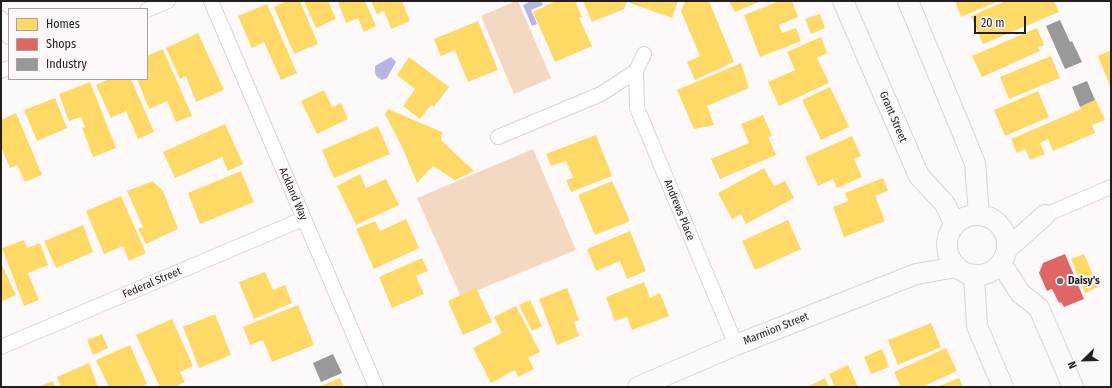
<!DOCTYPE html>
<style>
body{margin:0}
#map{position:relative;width:1112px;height:388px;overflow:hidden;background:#fdf9fb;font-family:"Fira Sans Condensed",sans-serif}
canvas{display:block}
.frame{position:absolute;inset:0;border:2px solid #231e20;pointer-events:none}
.legend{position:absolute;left:8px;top:8px;width:140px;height:72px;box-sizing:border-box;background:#fef8fa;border:1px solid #a6a1a3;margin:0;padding:5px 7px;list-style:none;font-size:12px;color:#231e20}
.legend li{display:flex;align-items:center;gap:8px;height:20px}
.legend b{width:20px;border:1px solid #a6a1a3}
.north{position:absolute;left:1064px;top:340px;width:40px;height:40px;-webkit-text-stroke:3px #fef8fa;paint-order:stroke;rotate:247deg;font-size:11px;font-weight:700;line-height:16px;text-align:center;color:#231e20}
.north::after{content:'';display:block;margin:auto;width:14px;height:18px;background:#231e20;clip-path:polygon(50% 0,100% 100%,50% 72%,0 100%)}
.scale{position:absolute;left:974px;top:16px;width:52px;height:18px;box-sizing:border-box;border:2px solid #231e20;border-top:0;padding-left:5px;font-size:12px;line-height:14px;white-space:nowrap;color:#231e20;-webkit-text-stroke:3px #fef8fa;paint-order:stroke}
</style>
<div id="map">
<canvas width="1112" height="388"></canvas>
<div class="frame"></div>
<ul class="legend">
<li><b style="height:11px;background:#ffd966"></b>Homes</li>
<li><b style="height:11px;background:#e06666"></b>Shops</li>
<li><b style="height:11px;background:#999"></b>Industry</li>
</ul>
<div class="north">N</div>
<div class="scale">20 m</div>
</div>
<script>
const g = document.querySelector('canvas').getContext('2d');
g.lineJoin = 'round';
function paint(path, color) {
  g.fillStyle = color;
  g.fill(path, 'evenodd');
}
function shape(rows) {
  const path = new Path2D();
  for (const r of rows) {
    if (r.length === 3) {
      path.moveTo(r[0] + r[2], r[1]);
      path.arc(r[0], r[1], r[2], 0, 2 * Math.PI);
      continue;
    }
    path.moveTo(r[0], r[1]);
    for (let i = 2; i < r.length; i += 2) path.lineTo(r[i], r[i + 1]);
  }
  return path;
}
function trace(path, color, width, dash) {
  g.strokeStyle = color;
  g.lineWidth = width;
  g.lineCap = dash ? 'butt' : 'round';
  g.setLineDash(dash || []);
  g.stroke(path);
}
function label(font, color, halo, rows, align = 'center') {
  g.font = font + ' "Fira Sans Condensed",sans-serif';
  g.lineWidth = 4;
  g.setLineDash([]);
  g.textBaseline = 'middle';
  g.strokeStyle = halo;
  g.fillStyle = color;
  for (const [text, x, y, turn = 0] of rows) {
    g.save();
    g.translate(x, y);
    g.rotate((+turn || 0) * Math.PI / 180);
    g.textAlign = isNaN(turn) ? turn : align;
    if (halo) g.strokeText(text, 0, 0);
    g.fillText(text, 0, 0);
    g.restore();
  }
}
const green = shape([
 [516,1,518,1,551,78,514,94,481,16],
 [533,149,576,250,461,297,417,198]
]);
const water = shape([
 [531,1,541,1,543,5,531,10,537,24,532,26,523,5],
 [391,57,396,62,387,78,382,80,376,76,375,72,375,66]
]);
const homes = shape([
 [287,1,300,1,318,44,294,54,274,7],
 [304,1,328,1,336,19,316,28],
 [336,1,365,1,376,26,364,32,358,18,346,23,338,2],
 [371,1,402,1,410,21,391,29,384,11,377,14],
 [556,1,575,1,582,17,579,18,592,46,555,62,533,12],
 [583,1,627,1,624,9,592,22],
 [631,1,678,1,672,18,630,3],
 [685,1,709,1,734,62,695,80,687,62,700,56,681,11],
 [729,1,761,1,735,12],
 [780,1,792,1,798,17,779,25,782,33,796,28,801,41,760,57,744,15],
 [955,1,999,1,961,17],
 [1006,1,1054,1,1059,12,983,44,971,16],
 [267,4,297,73,281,80,264,42,252,48,238,16],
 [820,14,825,28,811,34,805,19],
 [478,21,498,70,468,82,455,50,441,56,434,39],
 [1037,28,1044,45,1038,47,1040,51,982,77,972,56],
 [198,33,224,90,196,102,186,76,180,79,166,48],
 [821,37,827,53,817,58,829,83,779,106,768,82,795,70,787,52],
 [163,49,192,116,176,122,167,101,149,109,137,79,147,79,147,56],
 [1111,50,1111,88,1098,56],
 [1051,56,1060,78,1009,99,1000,77],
 [409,57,449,87,434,107,431,105,420,119,403,106,415,89,397,75],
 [741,63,749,88,707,106,714,125,694,129,677,90],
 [109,79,131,79,154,132,138,139,126,111,111,118,96,85],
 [90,82,116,148,93,157,82,128,85,127,81,117,69,121,59,94],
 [830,87,849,127,821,140,802,100],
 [324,90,332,107,341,103,348,119,317,134,301,101],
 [1038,91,1049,117,1005,136,994,110],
 [55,98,67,128,37,141,24,110],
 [1096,100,1105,120,1092,125,1095,133,1053,151,1048,139,1040,143,1045,154,1030,160,1025,149,1017,153,1011,139,1081,109,1080,107],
 [388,109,442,132,441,140,474,171,455,180,433,166,417,183,403,149,385,114],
 [16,113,42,175,25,182,17,165,10,168,1,147,1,120],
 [763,115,772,136,768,137,776,155,720,179,711,159,749,143,741,124],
 [225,124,243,164,228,171,222,157,175,178,163,152],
 [378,126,390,154,334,178,322,150],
 [596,135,612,176,571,192,566,180,573,178,566,161,551,166,546,154],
 [852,136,861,156,854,159,862,177,837,188,833,179,818,186,805,157],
 [764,168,774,186,785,181,794,198,746,224,741,214,732,219,718,193],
 [241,171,254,202,200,224,188,193],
 [360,174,366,188,386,179,399,205,356,225,337,186],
 [883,178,888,191,875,196,885,221,844,237,833,207,848,201,845,193],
 [153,181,163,191,178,229,146,244,138,229,143,227,127,191],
 [612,181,630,221,595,235,578,195],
 [121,196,146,253,129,261,123,246,104,254,86,211],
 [406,219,419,248,374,269,356,229,375,221,380,231],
 [788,220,801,249,755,270,742,241],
 [83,225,93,252,56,268,44,241],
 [630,231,646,271,627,279,620,261,596,271,587,249],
 [24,240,27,248,40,243,48,265,28,273,39,300,24,306,2,248],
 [1084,254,1098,287,1085,293,1071,259],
 [422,258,428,271,416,276,424,294,392,308,379,277],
 [1,265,2,265,16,295,1,302],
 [265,272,273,290,285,285,292,303,254,319,239,282],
 [644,282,650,298,660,293,669,316,632,330,627,317,615,321,606,297],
 [476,288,492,322,463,335,448,301],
 [567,288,579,320,574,322,579,336,557,345,539,299],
 [530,300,542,326,532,331,519,305],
 [298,305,314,345,272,362,263,340,250,345,243,327],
 [516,306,540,352,528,358,534,369,518,377,515,370,491,383,473,348,502,333,494,317],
 [215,314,231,355,199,368,183,327],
 [172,319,193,366,180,372,185,382,174,387,160,387,136,335],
 [931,323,941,347,898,365,888,340],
 [102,334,108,348,93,355,87,340],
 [130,345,147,384,141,387,109,387,96,360],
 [946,348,957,371,922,387,901,387,894,372],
 [882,349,889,367,871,374,864,357],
 [89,363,98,387,61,387,57,377],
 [848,365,858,387,835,387,829,374],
 [340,378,344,387,319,387],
 [825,378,829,387,807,387],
 [959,378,963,387,937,387],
 [53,381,55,387,38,387]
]);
const shops = shape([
 [1065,254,1084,299,1064,307,1061,302,1059,303,1052,289,1047,291,1039,273,1043,263]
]);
const industry = shape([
 [1060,20,1070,42,1072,41,1082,62,1065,69,1046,26],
 [1087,81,1095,100,1080,107,1072,87],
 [333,354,342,373,321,382,313,363]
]);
const street = shape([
 [211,1,376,387],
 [147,10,168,1],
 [1,18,9,37],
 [1,71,9,68],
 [636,71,644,54],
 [498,137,601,94,636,71,637,108,736,345],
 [1045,215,1111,187],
 [1,347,303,219]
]);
const secondary = shape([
 [843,1,919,176,945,204,955,225],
 [908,1,975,163,979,215],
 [977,245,30],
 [1007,249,1045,215],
 [1001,263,1020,293,1039,308,1073,387],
 [974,275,977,326,1003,387],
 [638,387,736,345,916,274,957,267]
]);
const markers = [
 [1060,281,4,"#6f6b6d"]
];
const streetNames = [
 ["Grant Street",893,117,67],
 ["Ackland Way",293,194,67],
 ["Andrews Place",679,210,68],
 ["Federal Street",152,283,-23],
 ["Marmion Street",776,329,-22]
];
const poiNames = [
 ["Daisy's",1068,281]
];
paint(green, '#f3d8c2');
paint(water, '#b7b4e2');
paint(homes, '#ffd966');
paint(shops, '#e06666');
paint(industry, '#999');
trace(street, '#d9d4d6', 16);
trace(secondary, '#d9d4d6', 22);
trace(street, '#fffefe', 14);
trace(secondary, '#fcfafc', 20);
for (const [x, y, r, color] of markers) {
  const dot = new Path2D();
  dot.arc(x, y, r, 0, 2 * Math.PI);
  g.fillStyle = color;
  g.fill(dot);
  trace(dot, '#fef8fa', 1.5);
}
label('11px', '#231e20', '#fef8fa', streetNames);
label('bold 11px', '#231e20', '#fef8fa', poiNames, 'left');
</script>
